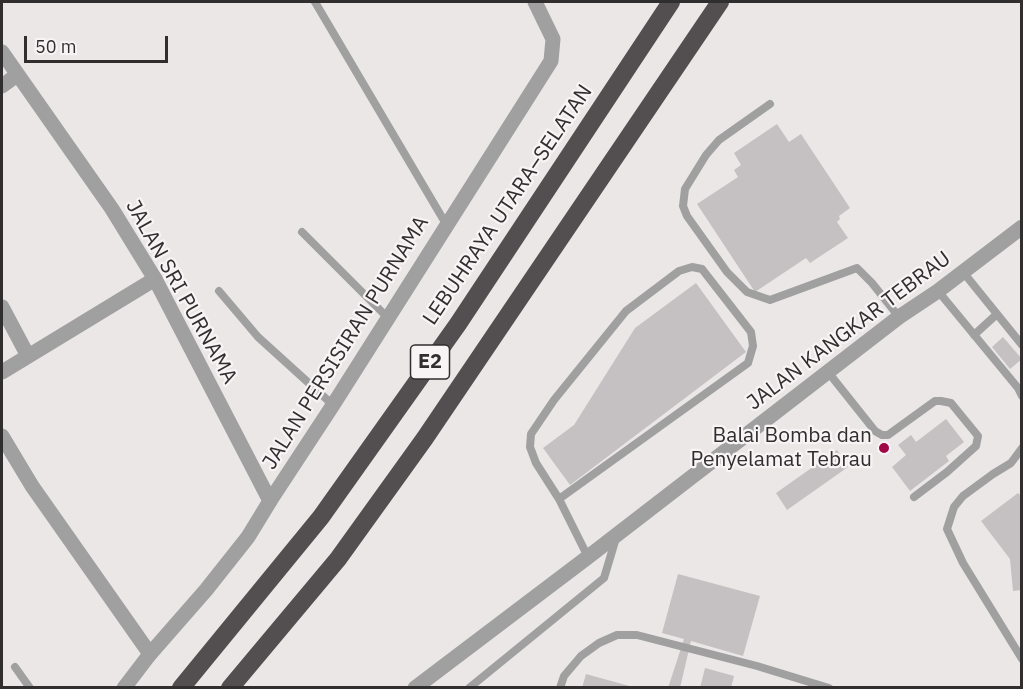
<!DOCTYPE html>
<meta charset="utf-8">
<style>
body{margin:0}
#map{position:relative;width:1023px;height:689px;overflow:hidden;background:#ebe7e7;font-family:"IBM Plex Sans",sans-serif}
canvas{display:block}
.frame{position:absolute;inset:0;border:3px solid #302e2f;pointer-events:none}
.scale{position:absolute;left:24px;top:36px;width:144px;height:27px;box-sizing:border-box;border:3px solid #302e2f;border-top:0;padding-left:8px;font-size:18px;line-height:21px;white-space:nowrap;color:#302e2f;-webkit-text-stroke:4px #f8f4f5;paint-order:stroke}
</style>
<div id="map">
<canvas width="1023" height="689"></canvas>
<div class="frame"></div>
<div class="scale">50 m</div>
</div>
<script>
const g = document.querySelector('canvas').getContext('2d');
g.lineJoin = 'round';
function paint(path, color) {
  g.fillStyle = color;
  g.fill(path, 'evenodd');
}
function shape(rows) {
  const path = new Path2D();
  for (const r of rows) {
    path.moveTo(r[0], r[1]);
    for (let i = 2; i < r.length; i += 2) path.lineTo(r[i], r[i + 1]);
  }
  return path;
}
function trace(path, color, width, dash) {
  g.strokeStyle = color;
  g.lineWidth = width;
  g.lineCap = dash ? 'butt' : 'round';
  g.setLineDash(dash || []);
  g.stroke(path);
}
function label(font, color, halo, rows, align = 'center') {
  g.font = font + ' "IBM Plex Sans",sans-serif';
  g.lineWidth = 4.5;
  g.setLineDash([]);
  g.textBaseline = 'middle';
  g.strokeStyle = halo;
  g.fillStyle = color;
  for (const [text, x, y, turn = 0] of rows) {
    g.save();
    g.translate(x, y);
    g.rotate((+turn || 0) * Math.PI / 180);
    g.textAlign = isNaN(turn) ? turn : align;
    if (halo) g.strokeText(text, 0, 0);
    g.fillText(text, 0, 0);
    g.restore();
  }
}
const building = shape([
 [777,124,789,142,801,134,850,208,839,216,840,219,837,222,848,238,810,263,806,258,755,292,697,204,738,177,734,170,741,165,734,153],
 [696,283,746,352,570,485,543,448,574,425,635,328],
 [1003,337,1022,359,1010,369,992,347],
 [946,419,964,442,946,456,949,461,910,491,892,467,906,455,898,445,911,435,916,442],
 [837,450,848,467,787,510,776,493],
 [1018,493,1022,497,1022,590,1013,591,1010,559,981,521],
 [678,574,760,596,743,656,691,641,680,688,668,688,684,639,662,633],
 [705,668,734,676,731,688,700,688],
 [586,674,633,687,633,688,582,688]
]);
const service = shape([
 [315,2,446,224],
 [770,104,719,140,706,155,685,189,683,206,687,216,727,272,747,292,770,300,857,268,872,283,899,317],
 [302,232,388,318],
 [963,272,1022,345],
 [219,291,258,337,333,405],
 [938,291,1018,388,1022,396],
 [974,335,997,314],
 [828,372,875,431,882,435,888,435,935,401,941,401,951,403,978,436,976,446,947,472,914,497],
 [1022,448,1011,463,993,474,963,496,954,507,947,529,963,563,1022,659],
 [559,499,748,363,753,346,751,332,702,269,692,267,679,271,626,311,554,400,531,434,530,447,536,463,559,499,588,557],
 [15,667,30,688],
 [469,688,604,578,616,538],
 [560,688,564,676,581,656,599,643,617,635,637,635,757,666,829,688]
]);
const minor = shape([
 [2,86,17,75],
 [2,307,28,356],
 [2,372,155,279],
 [2,436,32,486,150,654],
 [270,501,333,405,551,61,553,39,535,2]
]);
const tertiary = shape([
 [2,52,112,209,155,279,270,501,248,537,206,590,150,654,124,688],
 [415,688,588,557,899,317,938,291,1022,227]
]);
const motorway = shape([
 [181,688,321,517,458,324,671,2],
 [230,688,338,559,425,438,720,2]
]);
const markers = [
 [884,448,6,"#a10647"]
];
const shields = [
 [430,362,39]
];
const shieldNames = [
 ["E2",430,362]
];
const streetNames = [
 ["LEBUHRAYA UTARA–SELATAN",508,205,-56],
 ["JALAN SRI PURNAMA",181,292,61],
 ["JALAN KANGKAR TEBRAU",849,331,-37],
 ["JALAN PERSISIRAN PURNAMA",346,343,-58]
];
const poiNames = [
 ["Balai Bomba dan",872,436],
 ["Penyelamat Tebrau",872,460]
];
paint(building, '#c5c1c2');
trace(service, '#a1a0a0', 8);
trace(minor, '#a1a0a0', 15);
trace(tertiary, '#a1a0a0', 15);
trace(motorway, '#534f50', 18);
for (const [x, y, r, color] of markers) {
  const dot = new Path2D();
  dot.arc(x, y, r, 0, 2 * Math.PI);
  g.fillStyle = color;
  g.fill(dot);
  trace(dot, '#f8f4f5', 2);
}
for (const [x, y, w] of shields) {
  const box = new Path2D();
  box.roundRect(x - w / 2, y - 17, w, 34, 4.5);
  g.fillStyle = '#f8f4f5';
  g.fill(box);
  trace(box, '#302e2f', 1.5);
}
label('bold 20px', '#302e2f', null, shieldNames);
label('21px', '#302e2f', '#f8f4f5', streetNames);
label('21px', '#302e2f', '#f8f4f5', poiNames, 'right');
</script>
